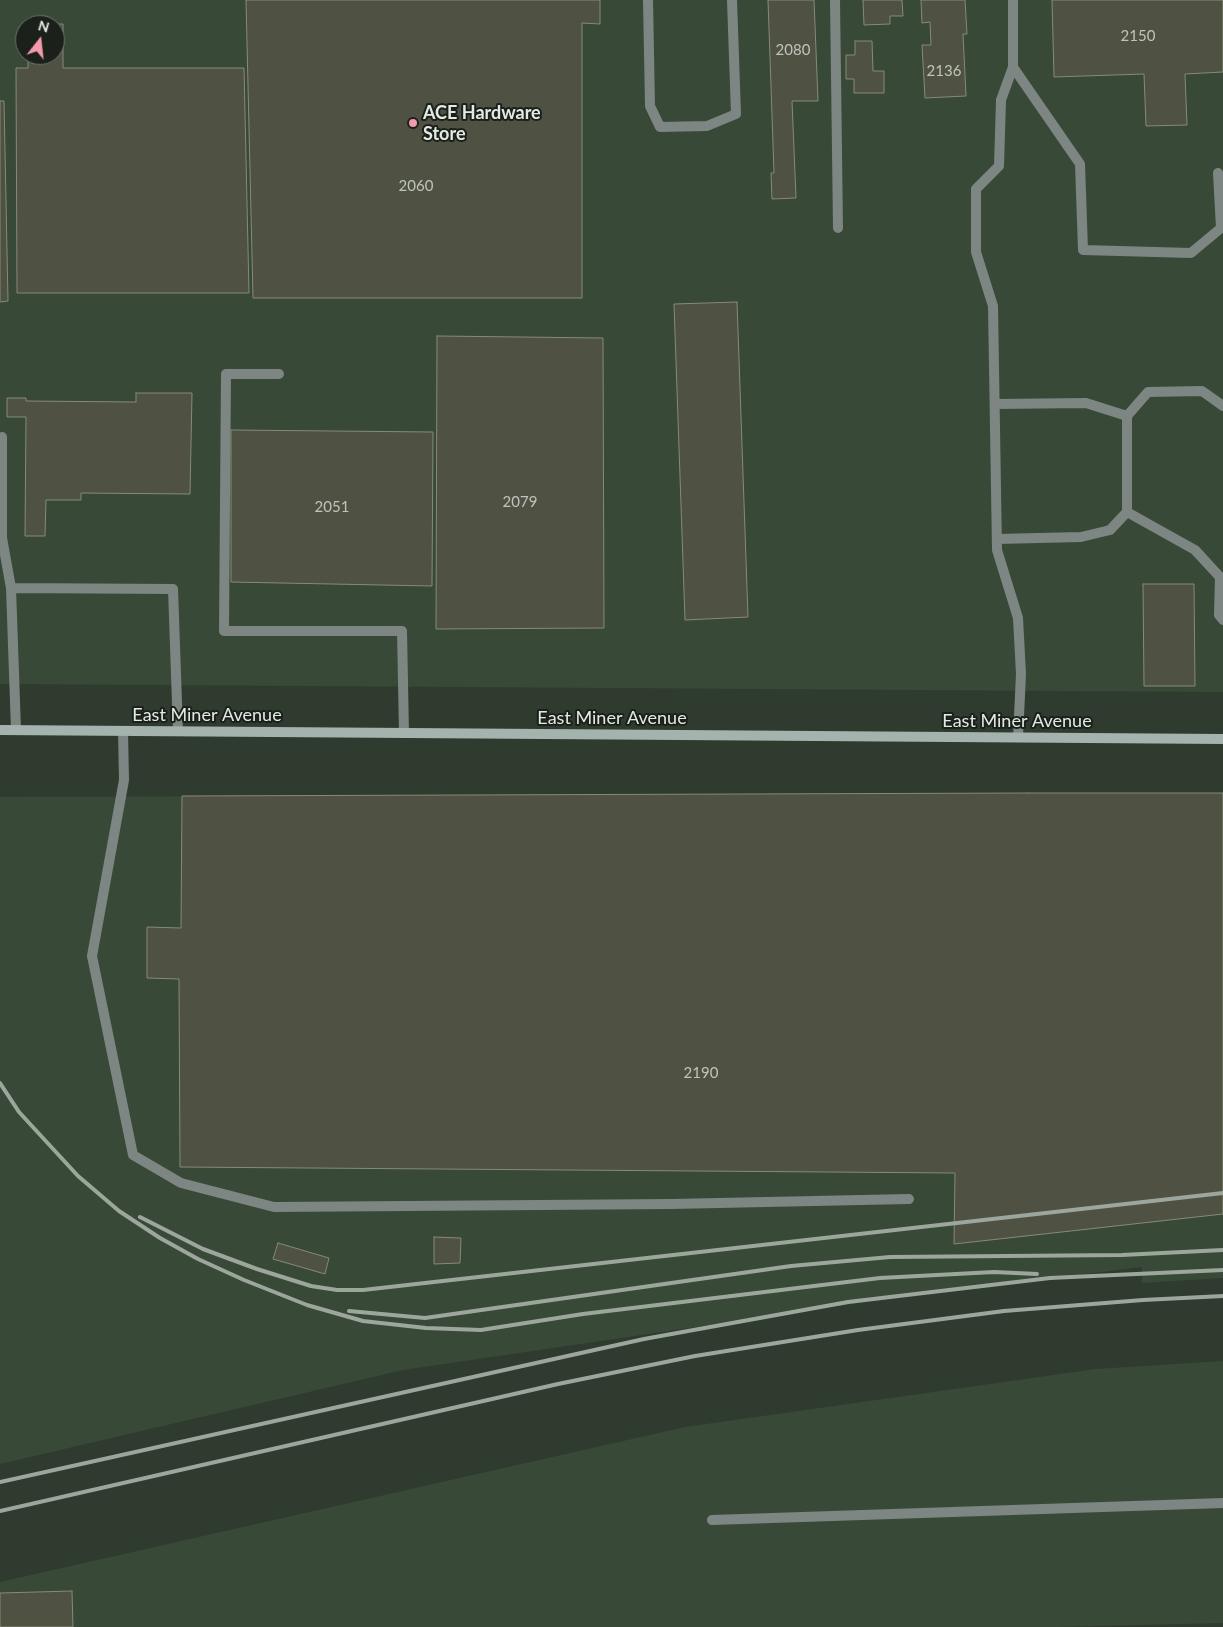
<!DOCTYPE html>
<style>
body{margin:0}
#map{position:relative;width:1223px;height:1627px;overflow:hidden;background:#2f3b2f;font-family:Lato,sans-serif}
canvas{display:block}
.north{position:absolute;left:15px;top:15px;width:50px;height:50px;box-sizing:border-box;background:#1b201b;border:1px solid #6b716b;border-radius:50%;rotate:16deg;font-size:14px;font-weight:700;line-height:20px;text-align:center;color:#e3eae3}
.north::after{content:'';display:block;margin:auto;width:18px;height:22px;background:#f39aac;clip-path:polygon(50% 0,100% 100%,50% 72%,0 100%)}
</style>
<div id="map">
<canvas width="1223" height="1627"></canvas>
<div class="north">N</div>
</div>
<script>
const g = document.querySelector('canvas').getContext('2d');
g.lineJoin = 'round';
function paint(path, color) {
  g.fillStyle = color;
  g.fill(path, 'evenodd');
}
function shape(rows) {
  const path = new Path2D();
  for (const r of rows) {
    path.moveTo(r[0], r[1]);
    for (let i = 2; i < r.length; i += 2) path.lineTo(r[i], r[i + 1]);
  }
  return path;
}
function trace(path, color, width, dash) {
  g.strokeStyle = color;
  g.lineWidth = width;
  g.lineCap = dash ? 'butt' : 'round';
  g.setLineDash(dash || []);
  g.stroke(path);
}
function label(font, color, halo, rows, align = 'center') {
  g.font = font + ' Lato,sans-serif';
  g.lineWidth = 4;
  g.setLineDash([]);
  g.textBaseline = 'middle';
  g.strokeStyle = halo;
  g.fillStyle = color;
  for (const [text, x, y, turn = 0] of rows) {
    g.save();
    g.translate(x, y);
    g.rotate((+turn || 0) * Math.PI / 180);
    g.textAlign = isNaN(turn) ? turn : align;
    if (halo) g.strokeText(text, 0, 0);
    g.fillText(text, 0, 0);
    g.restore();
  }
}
const built = shape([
 [0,0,1223,0,1223,692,0,684],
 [25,25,55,25,55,55,25,55],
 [1223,793,1223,1278,1142,1283,1142,1267,894,1298,403,1370,0,1464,0,797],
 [1223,1361,1223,1623,1057,1627,0,1627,0,1582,685,1427,1096,1369]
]);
const building = shape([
 [246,0,600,0,600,24,582,23,582,298,253,298,246,0],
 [768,0,814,0,818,101,792,101,796,198,772,199,771,173,774,173,768,0],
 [863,0,902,0,903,16,890,16,890,24,864,25,863,0],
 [921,0,965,0,967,34,963,34,966,96,925,98,922,45,931,45,930,22,922,23,921,0],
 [1052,0,1223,0,1223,72,1185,74,1187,125,1146,126,1144,74,1054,77,1052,0],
 [28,24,63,24,63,68,244,68,249,293,17,293,16,68,28,68,28,55,55,55,55,25,28,24],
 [855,41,872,41,873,71,884,71,884,93,854,93,854,79,846,79,846,55,855,55,855,41],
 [0,101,4,101,8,301,0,302,0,101],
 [737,302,748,617,685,620,674,304,737,302],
 [437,336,603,338,604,628,436,629,437,336],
 [136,393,192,393,190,494,81,493,81,500,46,500,45,536,25,536,26,417,7,417,7,398,26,398,26,401,136,402,136,393],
 [231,430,433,432,432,586,231,582,231,430],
 [1143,584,1194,584,1195,686,1144,686,1143,584],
 [1029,793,1223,793,1223,1214,954,1244,955,1173,180,1167,179,979,147,978,147,927,181,928,182,796,1029,793],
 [434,1237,461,1238,460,1263,434,1264,434,1237],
 [278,1243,329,1258,325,1274,273,1259,278,1243],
 [72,1591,73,1627,0,1627,0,1593,72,1591]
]);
const lane = shape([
 [648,0,650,106,660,127,707,126,736,114,732,0],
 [835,0,838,228],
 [1013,0,1013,67,1001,100,999,166,976,189,976,252,993,306,997,550,1018,618,1021,674,1018,737],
 [1013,67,1080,164,1083,250,1191,253,1221,228,1218,173],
 [279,374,226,374,224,631,402,631,404,733],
 [995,404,1086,403,1127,416,1127,512,1195,550,1220,577,1219,615,1223,620],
 [1127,416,1148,392,1202,391,1223,406],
 [2,437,2,538,11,588],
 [997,539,1081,537,1110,530,1127,512],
 [16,730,11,588,173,589,178,731],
 [123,731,124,780,92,956,133,1155,181,1183,274,1207,671,1204,909,1199],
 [712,1520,1223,1503]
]);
const secondary = shape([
 [0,730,1223,739]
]);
const rail = shape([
 [0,1083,19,1112,78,1176,119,1211,160,1238,198,1259,244,1280,307,1305,363,1321,426,1328,481,1330,583,1314,880,1278,994,1272,1037,1274],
 [140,1217,203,1249,257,1269,311,1286,337,1290,363,1290,1223,1193],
 [349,1311,425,1318,791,1266,890,1257,1122,1255,1223,1250],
 [0,1482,644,1339,848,1302,1050,1278,1223,1270],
 [0,1511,558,1384,695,1356,858,1330,1004,1311,1143,1300,1223,1296]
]);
const markers = [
 [413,123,5,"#f39aac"]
];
const numberNames = [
 ["2150",1138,36],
 ["2080",793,50],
 ["2136",944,71],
 ["2060",416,186],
 ["2079",520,502],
 ["2051",332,507],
 ["2190",701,1073]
];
const poiNames = [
 ["ACE Hardware",423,113],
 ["Store",423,134]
];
const streetNames = [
 ["East Miner Avenue",207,715],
 ["East Miner Avenue",612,718],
 ["East Miner Avenue",1017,721]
];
paint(built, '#384938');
paint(building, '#4f5243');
trace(building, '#868a79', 1);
trace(lane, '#7d8683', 10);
trace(secondary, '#a4b3ae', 10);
trace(rail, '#9da69d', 4);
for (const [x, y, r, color] of markers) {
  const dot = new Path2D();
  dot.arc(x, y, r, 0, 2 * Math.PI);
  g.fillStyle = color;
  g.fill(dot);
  trace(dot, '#1b201b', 2);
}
label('15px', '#bec4bb', null, numberNames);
label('bold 18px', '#e3eae3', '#1b201b', poiNames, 'left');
label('18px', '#e3eae3', '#1b201b', streetNames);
</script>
